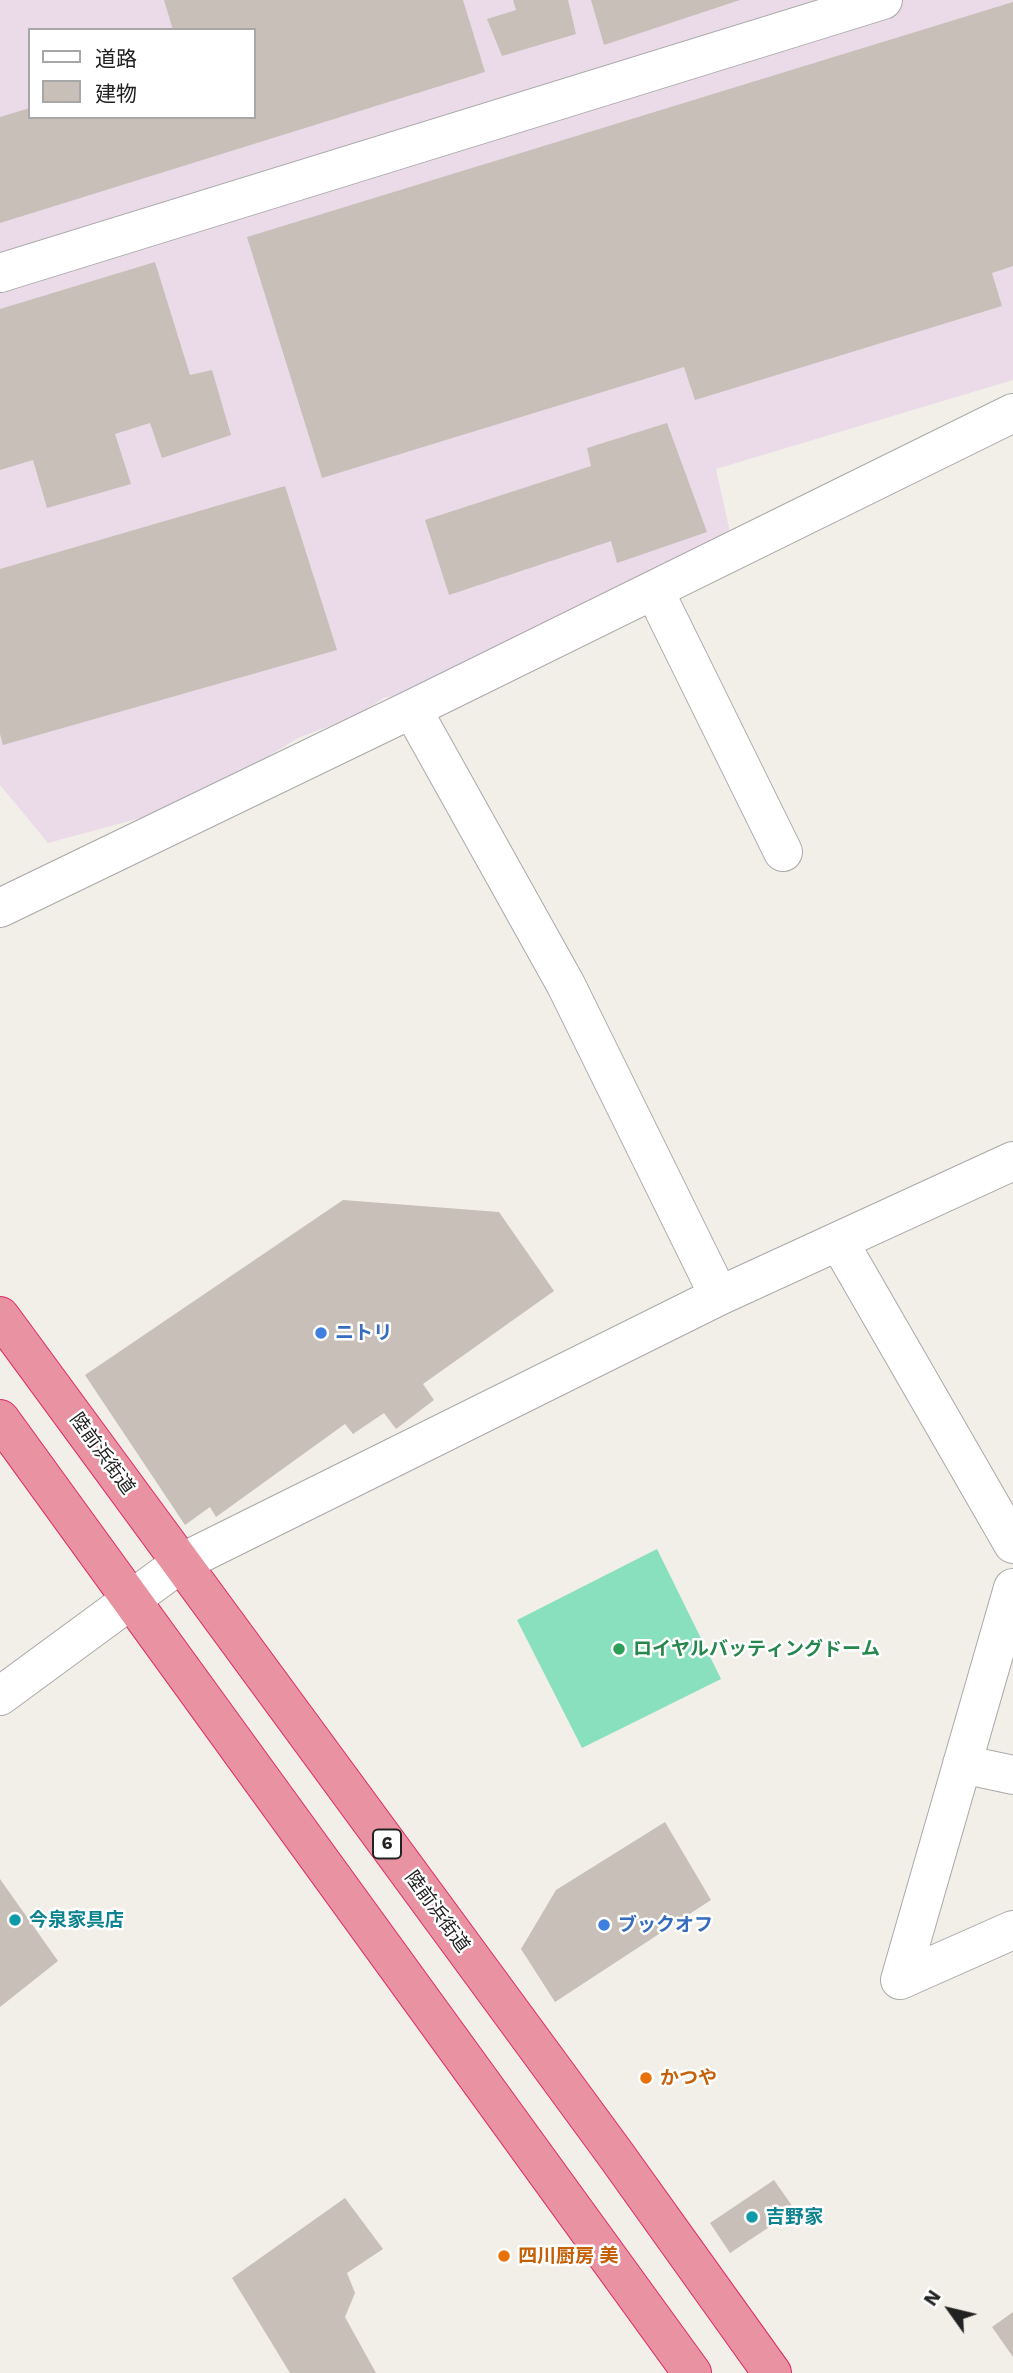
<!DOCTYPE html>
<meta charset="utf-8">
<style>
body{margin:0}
#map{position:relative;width:1013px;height:2373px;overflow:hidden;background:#f2efe9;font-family:"Work Sans","Noto Sans JP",sans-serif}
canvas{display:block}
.legend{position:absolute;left:28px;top:28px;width:228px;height:91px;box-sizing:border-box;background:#fff;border:2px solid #a7a7a7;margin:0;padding:9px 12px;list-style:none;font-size:21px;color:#222}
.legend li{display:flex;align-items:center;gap:14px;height:35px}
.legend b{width:35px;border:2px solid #a7a7a7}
.north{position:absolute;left:915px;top:2275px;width:70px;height:70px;-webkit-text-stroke:5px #fff;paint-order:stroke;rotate:304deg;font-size:19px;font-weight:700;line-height:28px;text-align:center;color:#222}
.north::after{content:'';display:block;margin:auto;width:24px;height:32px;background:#222;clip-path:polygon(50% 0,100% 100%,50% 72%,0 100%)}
</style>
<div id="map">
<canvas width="1013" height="2373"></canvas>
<ul class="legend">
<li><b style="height:9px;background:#fff"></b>道路</li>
<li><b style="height:19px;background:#c7bfb8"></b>建物</li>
</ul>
<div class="north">N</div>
</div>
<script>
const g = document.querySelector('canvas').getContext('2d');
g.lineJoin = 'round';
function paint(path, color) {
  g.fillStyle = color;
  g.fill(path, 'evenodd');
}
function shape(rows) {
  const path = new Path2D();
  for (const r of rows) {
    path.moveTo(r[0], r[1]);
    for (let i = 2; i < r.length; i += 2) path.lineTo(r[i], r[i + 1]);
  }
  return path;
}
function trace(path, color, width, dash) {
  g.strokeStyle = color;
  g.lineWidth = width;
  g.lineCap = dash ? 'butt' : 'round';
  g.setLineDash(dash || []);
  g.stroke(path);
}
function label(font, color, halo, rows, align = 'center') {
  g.font = font + ' "Work Sans","Noto Sans JP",sans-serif';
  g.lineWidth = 5;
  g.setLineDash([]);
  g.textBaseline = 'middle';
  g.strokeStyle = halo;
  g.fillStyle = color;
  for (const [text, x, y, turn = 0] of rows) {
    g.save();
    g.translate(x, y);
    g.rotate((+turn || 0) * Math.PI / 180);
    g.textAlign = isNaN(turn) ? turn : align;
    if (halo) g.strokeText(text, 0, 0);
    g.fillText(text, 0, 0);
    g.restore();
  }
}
const industrial = shape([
 [0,0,1013,0,1013,380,716,469,732,541,409,695,385,697,356,716,298,738,235,777,148,816,48,843,0,785],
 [30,30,254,30,254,117,30,117]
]);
const pitch = shape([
 [657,1549,721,1679,582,1748,517,1620]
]);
const building = shape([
 [164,0,463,0,485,72,0,223,0,117,30,108,30,117,254,117,254,30,173,30],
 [513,0,568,0,576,34,502,56,487,19,516,10],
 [591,0,740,0,604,45],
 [1013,2,1013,266,992,273,1002,306,695,400,684,367,322,478,247,237],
 [155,262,190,375,212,370,231,435,162,458,150,423,115,434,131,484,47,508,33,460,0,470,0,309],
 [667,423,707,532,617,563,611,541,449,595,425,520,591,466,587,448],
 [285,486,337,650,3,745,0,734,0,569],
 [343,1200,499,1212,554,1291,423,1384,434,1400,396,1429,384,1413,353,1434,345,1424,216,1517,210,1507,185,1525,85,1375],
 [665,1822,711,1900,555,2002,521,1949,556,1890],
 [0,1879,58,1961,0,2007],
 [774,2180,795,2210,730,2253,710,2223],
 [345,2198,383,2249,347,2273,355,2293,345,2317,376,2373,290,2373,232,2278],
 [1013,2312,1013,2357,992,2327]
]);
const minor = shape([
 [0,273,883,0],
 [654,590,783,852],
 [412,709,566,985,719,1296],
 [0,908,412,709,1013,413],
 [839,1242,1013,1544],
 [0,1696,181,1563,719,1296,1013,1161],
 [962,1764,1013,1775],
 [900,1980,1013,1588],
 [900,1980,1013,1930]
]);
const highway = shape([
 [0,1316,616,2155,772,2373],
 [0,1419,692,2373]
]);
const markers = [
 [321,1333,7,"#3f7fe0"],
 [619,1649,7,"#2e9e5b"],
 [15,1920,7,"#0f9aa8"],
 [604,1925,7,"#3f7fe0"],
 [646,2078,7,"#e8710a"],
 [752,2217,7,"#0f9aa8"],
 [504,2256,7,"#e8710a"]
];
const shields = [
 [387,1844,28]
];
const shieldNames = [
 ["6",387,1844]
];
const shopNames = [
 ["ニトリ",335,1333],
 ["ブックオフ",618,1925]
];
const streetNames = [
 ["陸前浜街道",102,1454,54],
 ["陸前浜街道",437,1912,54]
];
const leisureNames = [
 ["ロイヤルバッティングドーム",633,1649]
];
const cultureNames = [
 ["今泉家具店",29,1920],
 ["吉野家",766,2217]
];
const foodNames = [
 ["かつや",660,2078],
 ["四川厨房 美",518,2256]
];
paint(industrial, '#ebdbe8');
paint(pitch, '#88e0be');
paint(building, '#c7bfb8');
trace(minor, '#a9a9a9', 40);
trace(highway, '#dc2a67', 40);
trace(minor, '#fff', 38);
trace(highway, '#e892a2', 38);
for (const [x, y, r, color] of markers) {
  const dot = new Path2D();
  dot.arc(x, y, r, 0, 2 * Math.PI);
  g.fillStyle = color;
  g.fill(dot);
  trace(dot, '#fff', 2.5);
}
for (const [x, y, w] of shields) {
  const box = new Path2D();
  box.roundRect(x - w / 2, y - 14.5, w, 29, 5);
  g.fillStyle = '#fff';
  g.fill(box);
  trace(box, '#222', 2);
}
label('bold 18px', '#222', null, shieldNames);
label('bold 19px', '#366cbe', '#fff', shopNames, 'left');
label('19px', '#222', '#fff', streetNames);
label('bold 19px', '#27864d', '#fff', leisureNames, 'left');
label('bold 19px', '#0d838f', '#fff', cultureNames, 'left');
label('bold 19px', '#c56008', '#fff', foodNames, 'left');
</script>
